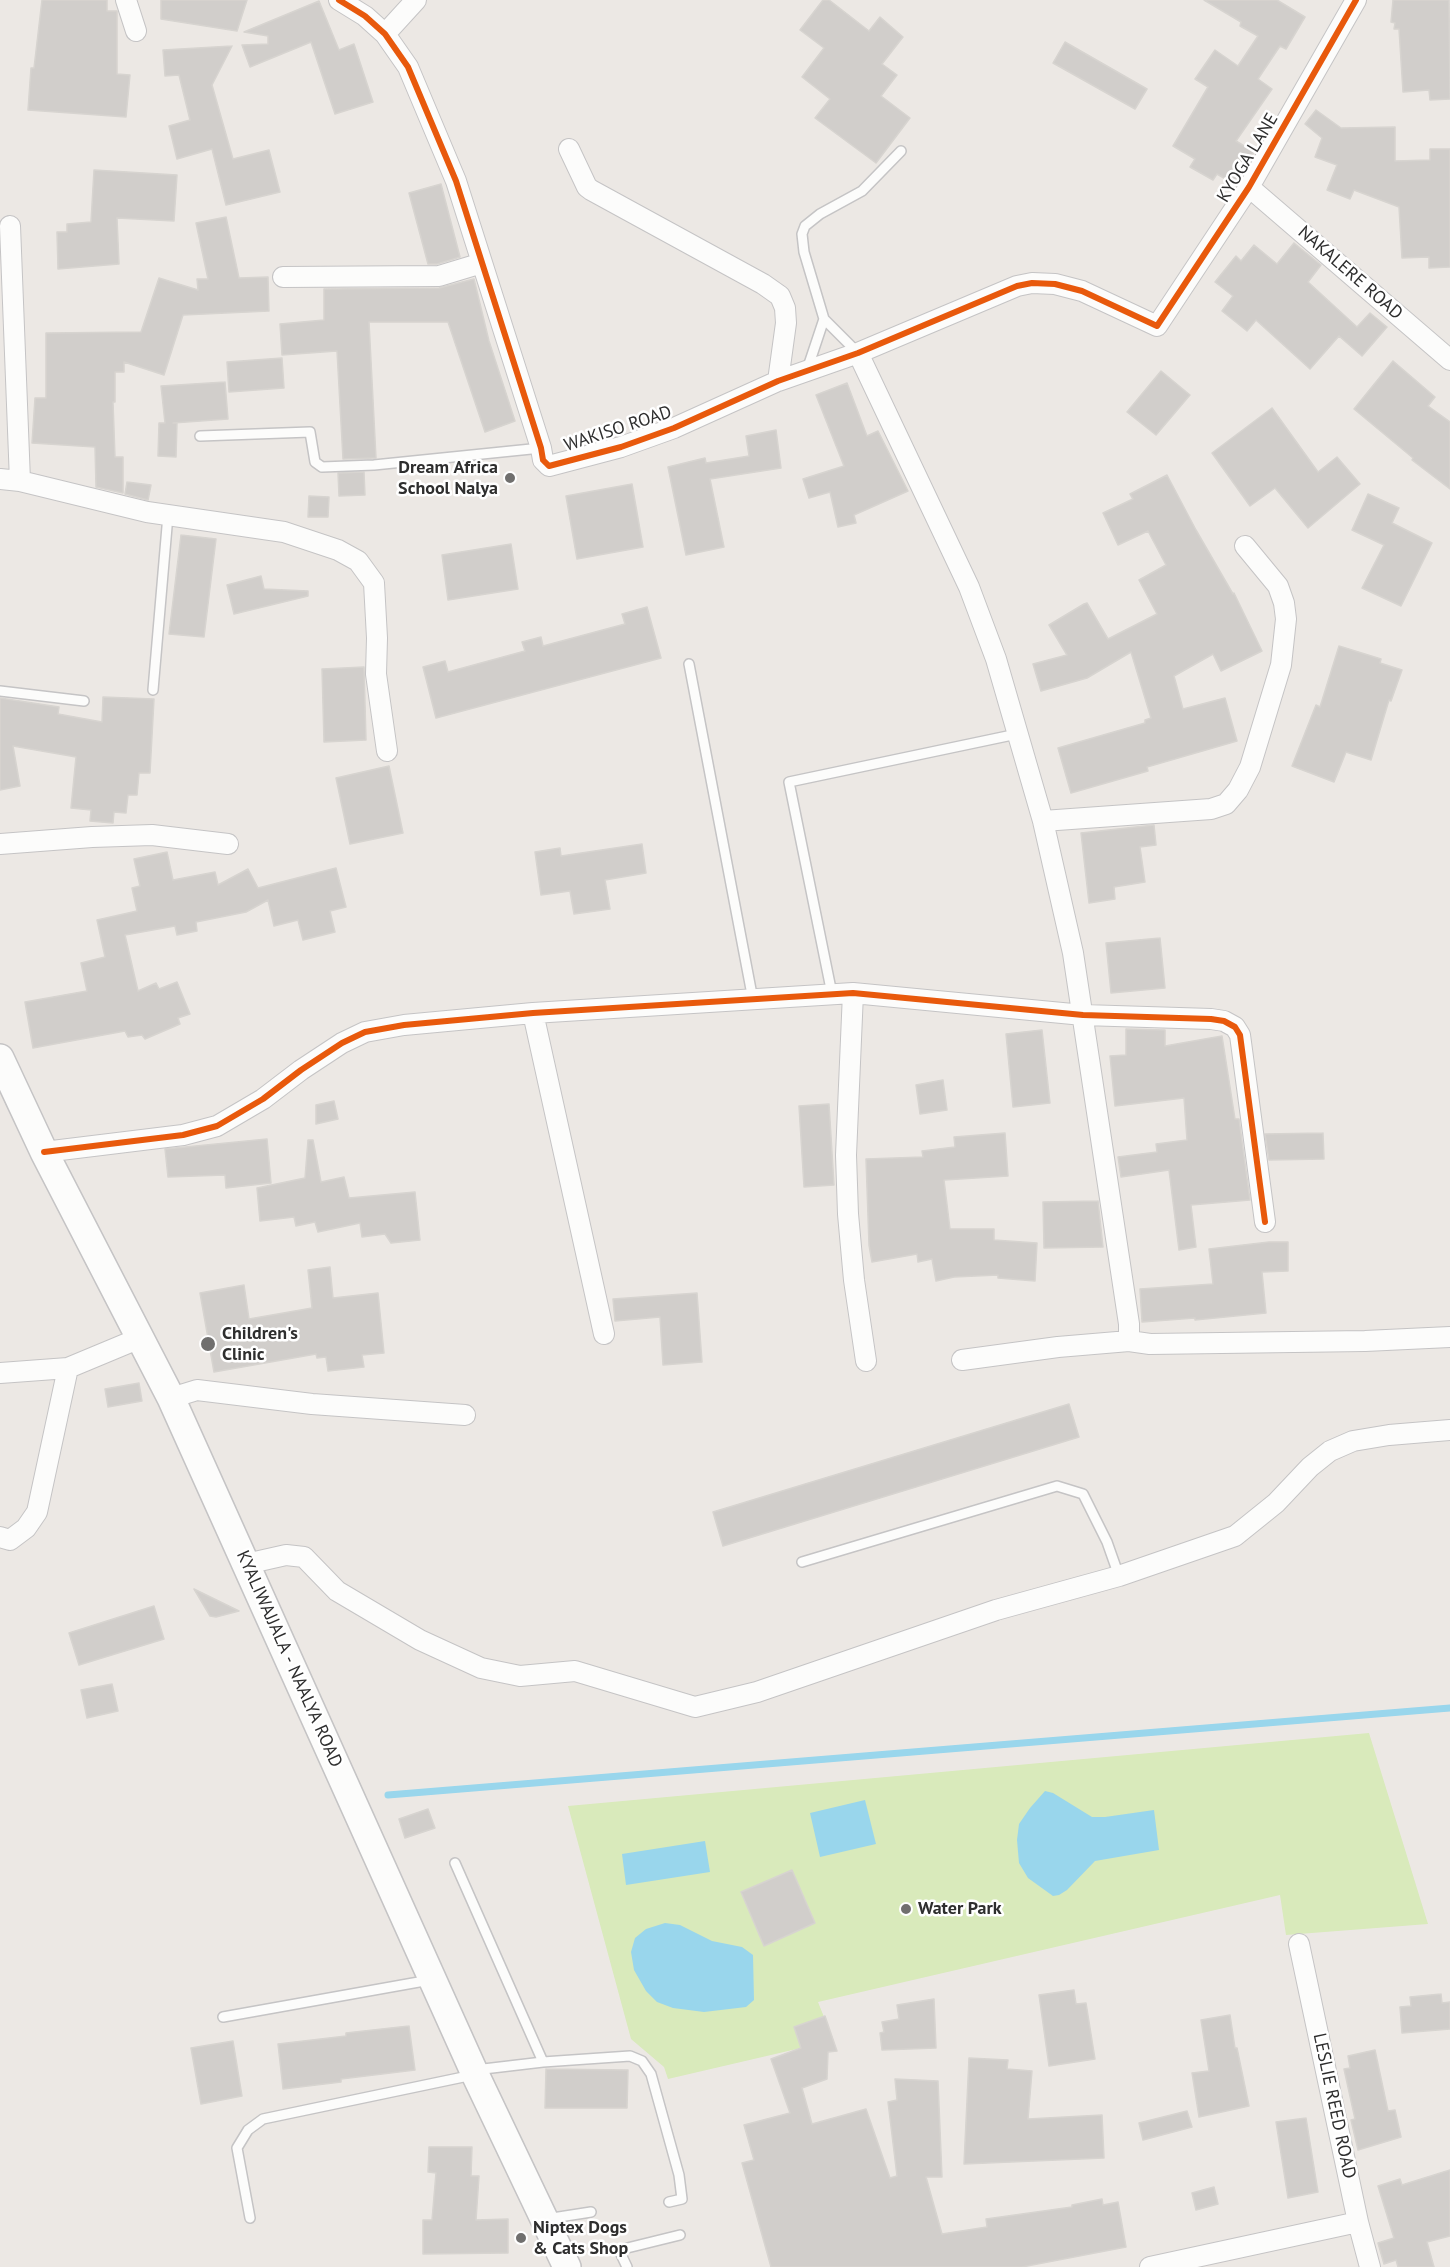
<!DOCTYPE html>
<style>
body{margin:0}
canvas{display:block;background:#ece8e4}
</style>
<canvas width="1450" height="2267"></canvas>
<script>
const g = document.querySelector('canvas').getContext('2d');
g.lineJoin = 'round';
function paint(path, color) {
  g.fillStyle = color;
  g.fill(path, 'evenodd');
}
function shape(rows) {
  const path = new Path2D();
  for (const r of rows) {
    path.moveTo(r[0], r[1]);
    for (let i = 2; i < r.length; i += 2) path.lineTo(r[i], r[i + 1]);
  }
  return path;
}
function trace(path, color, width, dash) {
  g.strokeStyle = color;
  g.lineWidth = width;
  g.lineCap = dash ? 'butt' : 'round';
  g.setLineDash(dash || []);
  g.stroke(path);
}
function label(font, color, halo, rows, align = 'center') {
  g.font = font + ' "PT Sans",sans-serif';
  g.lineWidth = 5;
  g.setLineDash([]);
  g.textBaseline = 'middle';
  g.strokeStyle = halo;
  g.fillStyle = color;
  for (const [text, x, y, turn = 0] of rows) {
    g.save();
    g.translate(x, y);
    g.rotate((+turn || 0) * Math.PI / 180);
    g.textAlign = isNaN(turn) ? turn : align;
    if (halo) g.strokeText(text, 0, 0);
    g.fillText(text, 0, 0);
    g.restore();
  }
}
const pitch = shape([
 [1369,1733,1428,1924,1286,1935,1280,1895,818,2002,832,2037,801,2048,668,2079,664,2067,631,2039,568,1806]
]);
const water = shape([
 [1045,1791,1053,1793,1092,1817,1105,1817,1154,1810,1159,1850,1095,1861,1067,1890,1059,1895,1053,1896,1028,1878,1019,1863,1017,1840,1019,1824,1030,1808],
 [865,1800,876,1844,820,1857,810,1813],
 [705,1841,710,1872,626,1885,622,1854],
 [665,1923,680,1925,712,1941,742,1947,753,1955,754,2000,746,2007,704,2012,673,2008,657,2002,646,1991,634,1970,631,1952,635,1938,646,1929]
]);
const stream = shape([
 [388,1795,1450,1708]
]);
const building = shape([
 [42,0,107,0,107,11,117,11,117,74,130,75,126,117,28,110,31,68,34,68,42,0],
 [161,0,247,0,237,31,161,19,161,0],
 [823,0,829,0,869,31,880,17,903,37,882,64,897,75,881,96,910,118,876,163,815,118,830,99,802,77,824,48,800,30,823,0],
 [1204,0,1277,0,1305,17,1286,49,1280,46,1258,79,1272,89,1236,141,1254,152,1234,184,1217,174,1213,180,1190,167,1195,159,1173,146,1208,87,1195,79,1215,50,1238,66,1258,36,1240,26,1241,22,1204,0],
 [1393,0,1449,0,1450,99,1430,100,1429,90,1403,92,1399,29,1394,29,1395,23,1391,22,1393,0],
 [319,1,339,50,354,44,373,102,335,114,311,42,250,67,242,45,268,44,268,36,244,32,319,1],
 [1065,42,1147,89,1135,109,1053,63,1065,42],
 [232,46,212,85,233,159,269,150,280,192,226,205,212,149,177,159,169,126,190,120,179,75,165,76,163,50,232,46],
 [1316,110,1341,128,1395,127,1395,161,1430,160,1430,149,1450,149,1450,267,1429,268,1429,257,1402,258,1399,207,1354,190,1350,199,1327,190,1337,165,1315,157,1322,138,1305,124,1316,110],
 [94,170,177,175,174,221,117,218,119,264,58,269,57,232,67,232,67,224,91,222,94,170],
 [441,184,460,257,437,264,428,264,409,193,441,184],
 [226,217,239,278,268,277,269,311,183,315,164,375,124,362,124,372,115,372,115,402,113,402,115,457,123,457,123,493,96,487,95,447,32,443,35,398,46,398,46,333,141,332,159,278,198,290,197,279,208,279,196,223,226,217],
 [1294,243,1321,265,1308,282,1357,327,1370,313,1387,327,1362,356,1339,336,1310,369,1256,320,1247,331,1222,311,1233,296,1215,282,1236,256,1241,261,1254,245,1277,264,1294,243],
 [474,279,489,341,515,421,485,432,448,322,369,322,376,458,343,459,337,351,282,355,280,324,324,320,324,289,439,288,474,279],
 [282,358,284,388,229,392,227,362,282,358],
 [1393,361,1435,397,1428,406,1450,422,1450,489,1412,460,1413,458,1354,409,1393,361],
 [1161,371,1190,395,1156,435,1127,412,1161,371],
 [225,382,228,419,173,423,177,423,176,457,158,456,159,423,165,423,161,386,225,382],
 [847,383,867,436,878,431,908,491,854,515,856,523,838,527,830,492,809,498,803,479,844,466,816,395,847,383],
 [1272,408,1318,472,1337,457,1360,484,1308,528,1275,488,1250,506,1212,453,1272,408],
 [776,430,781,468,710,479,724,547,686,555,668,467,705,458,706,463,749,456,746,436,776,430],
 [364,472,365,495,339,496,338,473,364,472],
 [1167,475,1196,530,1233,594,1234,593,1262,651,1221,671,1213,654,1174,676,1183,709,1225,698,1237,741,1147,767,1148,771,1071,793,1058,748,1145,723,1145,720,1151,718,1131,652,1087,678,1041,691,1033,664,1067,655,1049,625,1084,604,1087,603,1108,639,1157,614,1139,580,1166,565,1148,531,1118,545,1103,513,1133,499,1130,494,1167,475],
 [127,482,151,485,148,500,125,494,127,482],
 [632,484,643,547,577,559,566,496,632,484],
 [1368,494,1399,508,1392,523,1432,543,1401,606,1362,588,1384,545,1352,530,1368,494],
 [309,496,329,497,328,517,308,517,309,496],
 [181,535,216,539,204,637,169,634,181,535],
 [511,544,518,589,448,600,442,555,511,544],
 [261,576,264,589,308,591,308,596,234,614,227,585,261,576],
 [647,607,661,658,436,718,423,667,445,661,448,672,525,651,522,642,541,637,543,646,625,624,622,614,647,607],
 [1339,646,1381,659,1380,663,1402,670,1391,701,1389,700,1371,760,1346,752,1334,782,1292,766,1316,705,1320,707,1339,646],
 [364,667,366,740,324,742,322,669,364,667],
 [103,697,154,699,150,773,139,773,137,795,128,795,126,813,114,812,113,823,90,821,91,810,71,808,76,757,13,746,20,786,0,790,0,698,59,707,58,714,102,722,103,697],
 [389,766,403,833,350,844,336,778,389,766],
 [1154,825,1156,845,1140,847,1145,882,1114,887,1115,899,1089,903,1081,833,1154,825],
 [642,844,646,873,605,880,610,909,574,914,570,891,541,895,535,852,560,848,561,856,642,844],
 [167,852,173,880,215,872,218,885,248,869,258,888,336,868,346,907,330,911,335,932,303,940,298,920,274,926,268,900,246,912,196,922,197,931,177,935,175,926,125,935,138,991,156,983,159,989,177,982,190,1014,178,1018,180,1024,145,1039,142,1035,128,1037,125,1031,33,1048,25,1002,87,991,81,963,105,957,97,920,137,911,132,888,140,886,134,859,167,852],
 [1160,938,1165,988,1111,993,1106,943,1160,938],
 [1126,1029,1165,1030,1165,1046,1222,1036,1235,1119,1239,1119,1250,1200,1191,1205,1196,1247,1179,1250,1169,1170,1121,1177,1118,1157,1157,1152,1156,1144,1187,1140,1184,1098,1115,1106,1110,1056,1126,1055,1126,1029],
 [1042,1030,1050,1103,1013,1107,1006,1034,1042,1030],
 [943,1080,947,1110,920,1114,916,1085,943,1080],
 [334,1101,338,1119,316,1124,316,1105,334,1101],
 [829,1104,834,1185,804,1187,799,1106,829,1104],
 [1005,1133,1008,1176,944,1180,950,1229,994,1229,994,1240,1037,1243,1035,1281,998,1278,998,1275,954,1277,936,1281,932,1259,918,1262,917,1254,872,1262,869,1245,866,1159,923,1157,922,1151,955,1147,954,1137,1005,1133],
 [1323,1133,1324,1159,1269,1160,1265,1134,1323,1133],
 [267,1139,271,1183,226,1188,225,1175,168,1177,165,1149,267,1139],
 [308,1140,313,1140,321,1182,344,1177,349,1198,415,1192,420,1240,391,1243,385,1234,362,1237,360,1223,318,1232,315,1222,296,1226,294,1217,260,1221,257,1188,305,1178,308,1140],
 [1098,1201,1103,1247,1044,1248,1043,1202,1098,1201],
 [1269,1242,1288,1242,1288,1271,1262,1272,1266,1313,1195,1320,1195,1318,1142,1322,1140,1289,1213,1284,1209,1249,1269,1242],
 [330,1267,333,1298,378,1293,384,1353,362,1355,364,1367,328,1371,326,1357,317,1358,316,1354,214,1372,200,1293,244,1285,249,1319,312,1308,308,1270,330,1267],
 [697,1293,702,1362,663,1365,660,1317,615,1321,613,1299,697,1293],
 [139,1383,142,1401,108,1407,105,1389,139,1383],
 [1069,1404,1079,1437,723,1546,713,1512,1069,1404],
 [194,1589,239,1611,216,1617,210,1616,194,1589],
 [154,1606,164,1639,79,1665,69,1633,154,1606],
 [112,1684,118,1711,87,1718,81,1690,112,1684],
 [428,1809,435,1828,405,1838,399,1819,428,1809],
 [792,1870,815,1923,764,1946,741,1892,792,1870],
 [1074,1990,1076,2004,1086,2003,1095,2059,1049,2066,1039,1995,1074,1990],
 [1441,1994,1442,2003,1450,2002,1450,2029,1402,2033,1400,2007,1411,2006,1410,1997,1441,1994],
 [934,1999,936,2048,882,2050,880,2033,884,2032,882,2022,899,2019,897,2005,934,1999],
 [1230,2015,1235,2048,1237,2048,1249,2106,1199,2117,1192,2073,1209,2071,1201,2020,1230,2015],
 [825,2016,837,2051,828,2052,827,2079,802,2088,812,2124,866,2109,890,2178,897,2176,888,2102,897,2100,895,2079,938,2081,942,2177,926,2177,942,2234,987,2227,986,2219,1072,2207,1072,2205,1102,2199,1103,2205,1118,2202,1126,2247,1022,2267,771,2267,742,2163,754,2160,744,2125,790,2113,771,2059,801,2048,794,2027,825,2016],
 [409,2026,415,2070,341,2079,341,2082,283,2089,278,2044,346,2036,346,2033,409,2026],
 [233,2041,242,2096,201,2104,191,2048,233,2041],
 [1375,2050,1388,2111,1395,2110,1401,2137,1358,2150,1351,2120,1355,2119,1344,2069,1350,2068,1348,2056,1375,2050],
 [969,2058,1008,2060,1007,2069,1032,2071,1028,2119,1102,2115,1104,2158,964,2164,969,2058],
 [546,2069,628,2070,627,2108,545,2108,546,2069],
 [1187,2111,1192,2127,1143,2140,1139,2123,1187,2111],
 [1306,2118,1318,2192,1288,2198,1276,2122,1306,2118],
 [429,2147,472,2147,471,2176,479,2176,476,2220,508,2219,508,2253,423,2254,423,2220,432,2220,436,2173,428,2172,429,2147],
 [1450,2170,1450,2236,1427,2242,1434,2267,1398,2267,1396,2260,1384,2264,1378,2243,1394,2238,1378,2186,1400,2179,1402,2185,1450,2170],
 [1214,2187,1218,2204,1196,2210,1192,2193,1214,2187]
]);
const lane = shape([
 [824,319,858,353],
 [807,370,824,319,804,252,802,234,805,226,820,214,862,191,901,151],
 [200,436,310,432,315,462,322,467,374,465,541,448],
 [689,664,753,1000],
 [153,690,168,515],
 [0,691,84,701],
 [832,994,789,782,1017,734],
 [802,1562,1057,1486,1083,1494,1107,1542,1119,1576],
 [455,1863,543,2062],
 [223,2017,430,1980],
 [475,2070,543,2062,630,2056,642,2061,651,2074,679,2175,682,2199,669,2202],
 [250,2218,237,2148,248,2130,263,2119,473,2075],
 [546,2219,591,2212],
 [627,2267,619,2250,680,2235]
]);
const street = shape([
 [126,0,136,31],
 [339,0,365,16,385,34,408,67,456,181,541,448,543,460,549,466,621,447,674,428,778,381,858,353,1017,286,1032,283,1055,284,1082,291,1157,326,1249,187,1356,0],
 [385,34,416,0],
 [569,149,587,187,591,190,763,284,780,296,785,308,786,323,778,381],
 [1249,187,1450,360],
 [10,226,20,481],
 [283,277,439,276,482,263],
 [858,353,969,587,996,659,1043,821,1073,953,1129,1324,1129,1341],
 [0,479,20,481,147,512,284,532,338,550,358,561,374,583,377,638,376,674,387,751],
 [1043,821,1211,809,1226,804,1238,790,1250,767,1281,665,1286,619,1284,603,1278,586,1245,546],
 [0,844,92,837,152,835,228,844],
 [853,993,846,1155,848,1214,854,1280,866,1361],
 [533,1013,604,1334],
 [44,1152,183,1135,217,1126,263,1099,301,1070,342,1043,365,1032,404,1025,533,1013,853,993,1083,1015,1211,1019,1224,1021,1235,1027,1240,1035,1265,1222],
 [962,1360,1058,1347,1129,1341,1150,1344,1365,1341,1450,1337],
 [0,1373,68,1368],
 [171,1398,197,1390,312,1404,465,1415],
 [0,1537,10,1540,26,1528,37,1512,68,1368,140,1338],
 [246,1564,286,1555,304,1557,337,1591,420,1640,481,1668,520,1676,575,1671,695,1707,757,1692,996,1610,1119,1576,1235,1536,1276,1503,1310,1467,1330,1451,1353,1441,1389,1435,1450,1430],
 [1299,1944,1358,2222,1370,2267],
 [1150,2267,1358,2222]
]);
const secondary = shape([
 [0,1058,44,1152,171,1398,475,2074,567,2267]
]);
const cycleway = shape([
 [339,0,365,16,385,34,408,67,456,181,541,448,543,460,549,466,621,447,674,428,778,381,858,353,1017,286,1032,283,1055,284,1082,291,1157,326,1249,187,1356,0],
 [44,1152,183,1135,217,1126,263,1099,301,1070,342,1043,365,1032,404,1025,533,1013,853,993,1083,1015,1211,1019,1224,1021,1235,1027,1240,1035,1265,1222]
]);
const markers = [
 [510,478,6,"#706f6e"],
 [208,1344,8,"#706f6e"],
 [906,1909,6,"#706f6e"],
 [521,2238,6,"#706f6e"]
];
const streetNames = [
 ["KYOGA LANE",1248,158,-59],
 ["NAKALERE ROAD",1350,273,41],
 ["WAKISO ROAD",618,429,-18],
 ["KYALIWAJJALA - NAALYA ROAD",289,1659,66],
 ["LESLIE REED ROAD",1334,2106,78]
];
const poiNames = [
 ["Dream Africa",498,468,"right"],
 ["School Nalya",498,489,"right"],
 ["Children's",222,1334],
 ["Clinic",222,1355],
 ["Water Park",918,1909],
 ["Niptex Dogs",533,2228],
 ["& Cats Shop",533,2249]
];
paint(pitch, '#d9eabb');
paint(water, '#99d6ec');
trace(stream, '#99d6ec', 7);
paint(building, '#d1cecb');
trace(building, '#d7d4d0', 1.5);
trace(lane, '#c5c4c5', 12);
trace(street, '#c5c4c5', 22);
trace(secondary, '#c5c4c5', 30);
trace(lane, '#fcfcfb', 9);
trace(street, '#fcfcfb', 20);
trace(secondary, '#fcfcfb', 27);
trace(cycleway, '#e8590c', 6);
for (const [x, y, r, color] of markers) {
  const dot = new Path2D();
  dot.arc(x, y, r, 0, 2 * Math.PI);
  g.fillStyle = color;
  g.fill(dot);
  trace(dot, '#fff', 2);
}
label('18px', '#2e2e2e', '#fff', streetNames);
label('bold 18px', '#2e2e2e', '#fff', poiNames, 'left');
</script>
